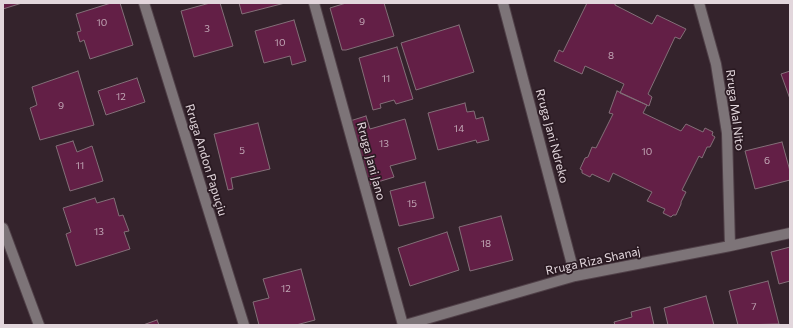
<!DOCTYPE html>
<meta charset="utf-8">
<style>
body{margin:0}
#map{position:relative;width:793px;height:328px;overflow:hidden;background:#34232c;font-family:Commissioner,sans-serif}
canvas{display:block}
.frame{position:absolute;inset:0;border:4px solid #e2d6dc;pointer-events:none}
</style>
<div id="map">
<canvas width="793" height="328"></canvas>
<div class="frame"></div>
</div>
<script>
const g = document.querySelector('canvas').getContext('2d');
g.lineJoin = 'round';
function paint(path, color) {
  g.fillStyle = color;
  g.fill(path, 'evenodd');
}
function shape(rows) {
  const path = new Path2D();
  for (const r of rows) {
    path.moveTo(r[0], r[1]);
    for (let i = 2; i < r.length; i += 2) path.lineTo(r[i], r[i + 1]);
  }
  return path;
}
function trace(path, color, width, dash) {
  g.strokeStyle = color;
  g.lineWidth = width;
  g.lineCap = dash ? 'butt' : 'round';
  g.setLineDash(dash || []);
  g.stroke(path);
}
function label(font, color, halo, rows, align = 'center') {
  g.font = font + ' Commissioner,sans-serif';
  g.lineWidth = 3.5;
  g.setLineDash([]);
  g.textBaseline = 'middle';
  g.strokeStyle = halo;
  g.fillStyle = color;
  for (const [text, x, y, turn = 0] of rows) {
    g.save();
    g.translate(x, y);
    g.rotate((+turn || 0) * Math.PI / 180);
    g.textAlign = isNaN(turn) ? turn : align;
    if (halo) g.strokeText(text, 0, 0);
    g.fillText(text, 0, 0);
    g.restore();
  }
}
const building = shape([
 [3,3,22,3,3,9,3,3],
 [111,3,120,3,133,45,90,59,84,40,80,42,77,32,81,31,76,14,111,3],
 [210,3,220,3,233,46,194,57,181,11,210,3],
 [239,3,285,3,242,14,239,3],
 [346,3,384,3,394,36,346,50,342,50,330,8,346,3],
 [587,3,615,3,615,5,652,24,657,15,686,29,680,39,675,37,648,94,652,97,649,106,620,93,624,84,585,66,582,74,554,61,559,50,563,52,587,3],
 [294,20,306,61,292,65,290,56,264,63,255,31,294,20],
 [459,25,474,72,416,90,401,43,459,25],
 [397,47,413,99,396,104,394,100,380,104,381,108,373,110,359,58,397,47],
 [78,71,94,125,40,140,30,108,37,105,32,87,78,71],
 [790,71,790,99,781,74,790,71],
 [137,78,145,102,106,115,98,91,137,78],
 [617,91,647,105,643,113,681,131,686,124,703,132,705,128,713,132,712,135,715,137,710,147,707,147,702,158,699,156,682,190,686,192,681,202,681,204,676,215,673,215,671,217,663,213,665,209,647,201,652,192,613,173,609,182,592,174,590,177,582,173,582,170,580,169,585,158,588,157,592,147,596,148,613,114,609,113,617,91],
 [465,103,467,112,474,111,476,119,483,117,489,140,477,143,476,140,438,150,428,113,465,103],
 [366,116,370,129,405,119,416,159,390,166,394,177,368,185,350,121,366,116],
 [258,123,270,169,231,178,233,189,228,190,214,134,258,123],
 [73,141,77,152,92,146,103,181,70,191,56,146,73,141],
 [782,142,790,171,790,180,755,189,745,151,782,142],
 [425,182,434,218,399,226,390,191,425,182],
 [95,198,97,203,114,198,119,216,123,215,129,231,124,232,130,249,76,266,66,234,71,232,63,208,95,198],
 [501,216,513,260,470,271,459,227,501,216],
 [447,232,459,270,410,286,398,248,447,232],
 [790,247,790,281,779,284,771,252,790,247],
 [301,269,315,320,296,325,259,325,253,302,269,298,263,279,301,269],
 [768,281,779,324,738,325,729,291,768,281],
 [706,296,714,325,668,325,664,308,706,296],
 [650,307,654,325,615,325,614,322,632,317,631,312,650,307],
 [157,320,159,325,143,325,157,320]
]);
const minor = shape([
 [144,3,244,325],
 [314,3,403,325],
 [503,3,575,276],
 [699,3,716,64,727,133,730,246],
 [3,228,39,325],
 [405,325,575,276,730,246,790,233]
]);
const numberNames = [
 ["9",362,22],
 ["10",102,23],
 ["3",207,29],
 ["10",280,43],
 ["8",611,56],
 ["11",386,79],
 ["12",121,97],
 ["9",61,106],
 ["14",459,129],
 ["13",384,144],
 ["5",242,151],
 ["10",647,152],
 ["6",767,161],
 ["11",80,166],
 ["15",412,204],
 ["13",99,232],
 ["18",486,244],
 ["12",286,289],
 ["7",754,307]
];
const streetNames = [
 ["Rruga Mal Nito",735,110,83],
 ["Rruga Jani Ndreko",552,136,75],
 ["Rruga Andon Papuçiu",206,160,73],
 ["Rruga Jani Jano",371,161,75],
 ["Rruga Riza Shanaj",593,261,-12]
];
paint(building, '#631f46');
trace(building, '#836f78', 1);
trace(minor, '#504048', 12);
trace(minor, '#7d7478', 10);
label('10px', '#c2a8b6', null, numberNames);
label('12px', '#e2d6dc', '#2a1a22', streetNames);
</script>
